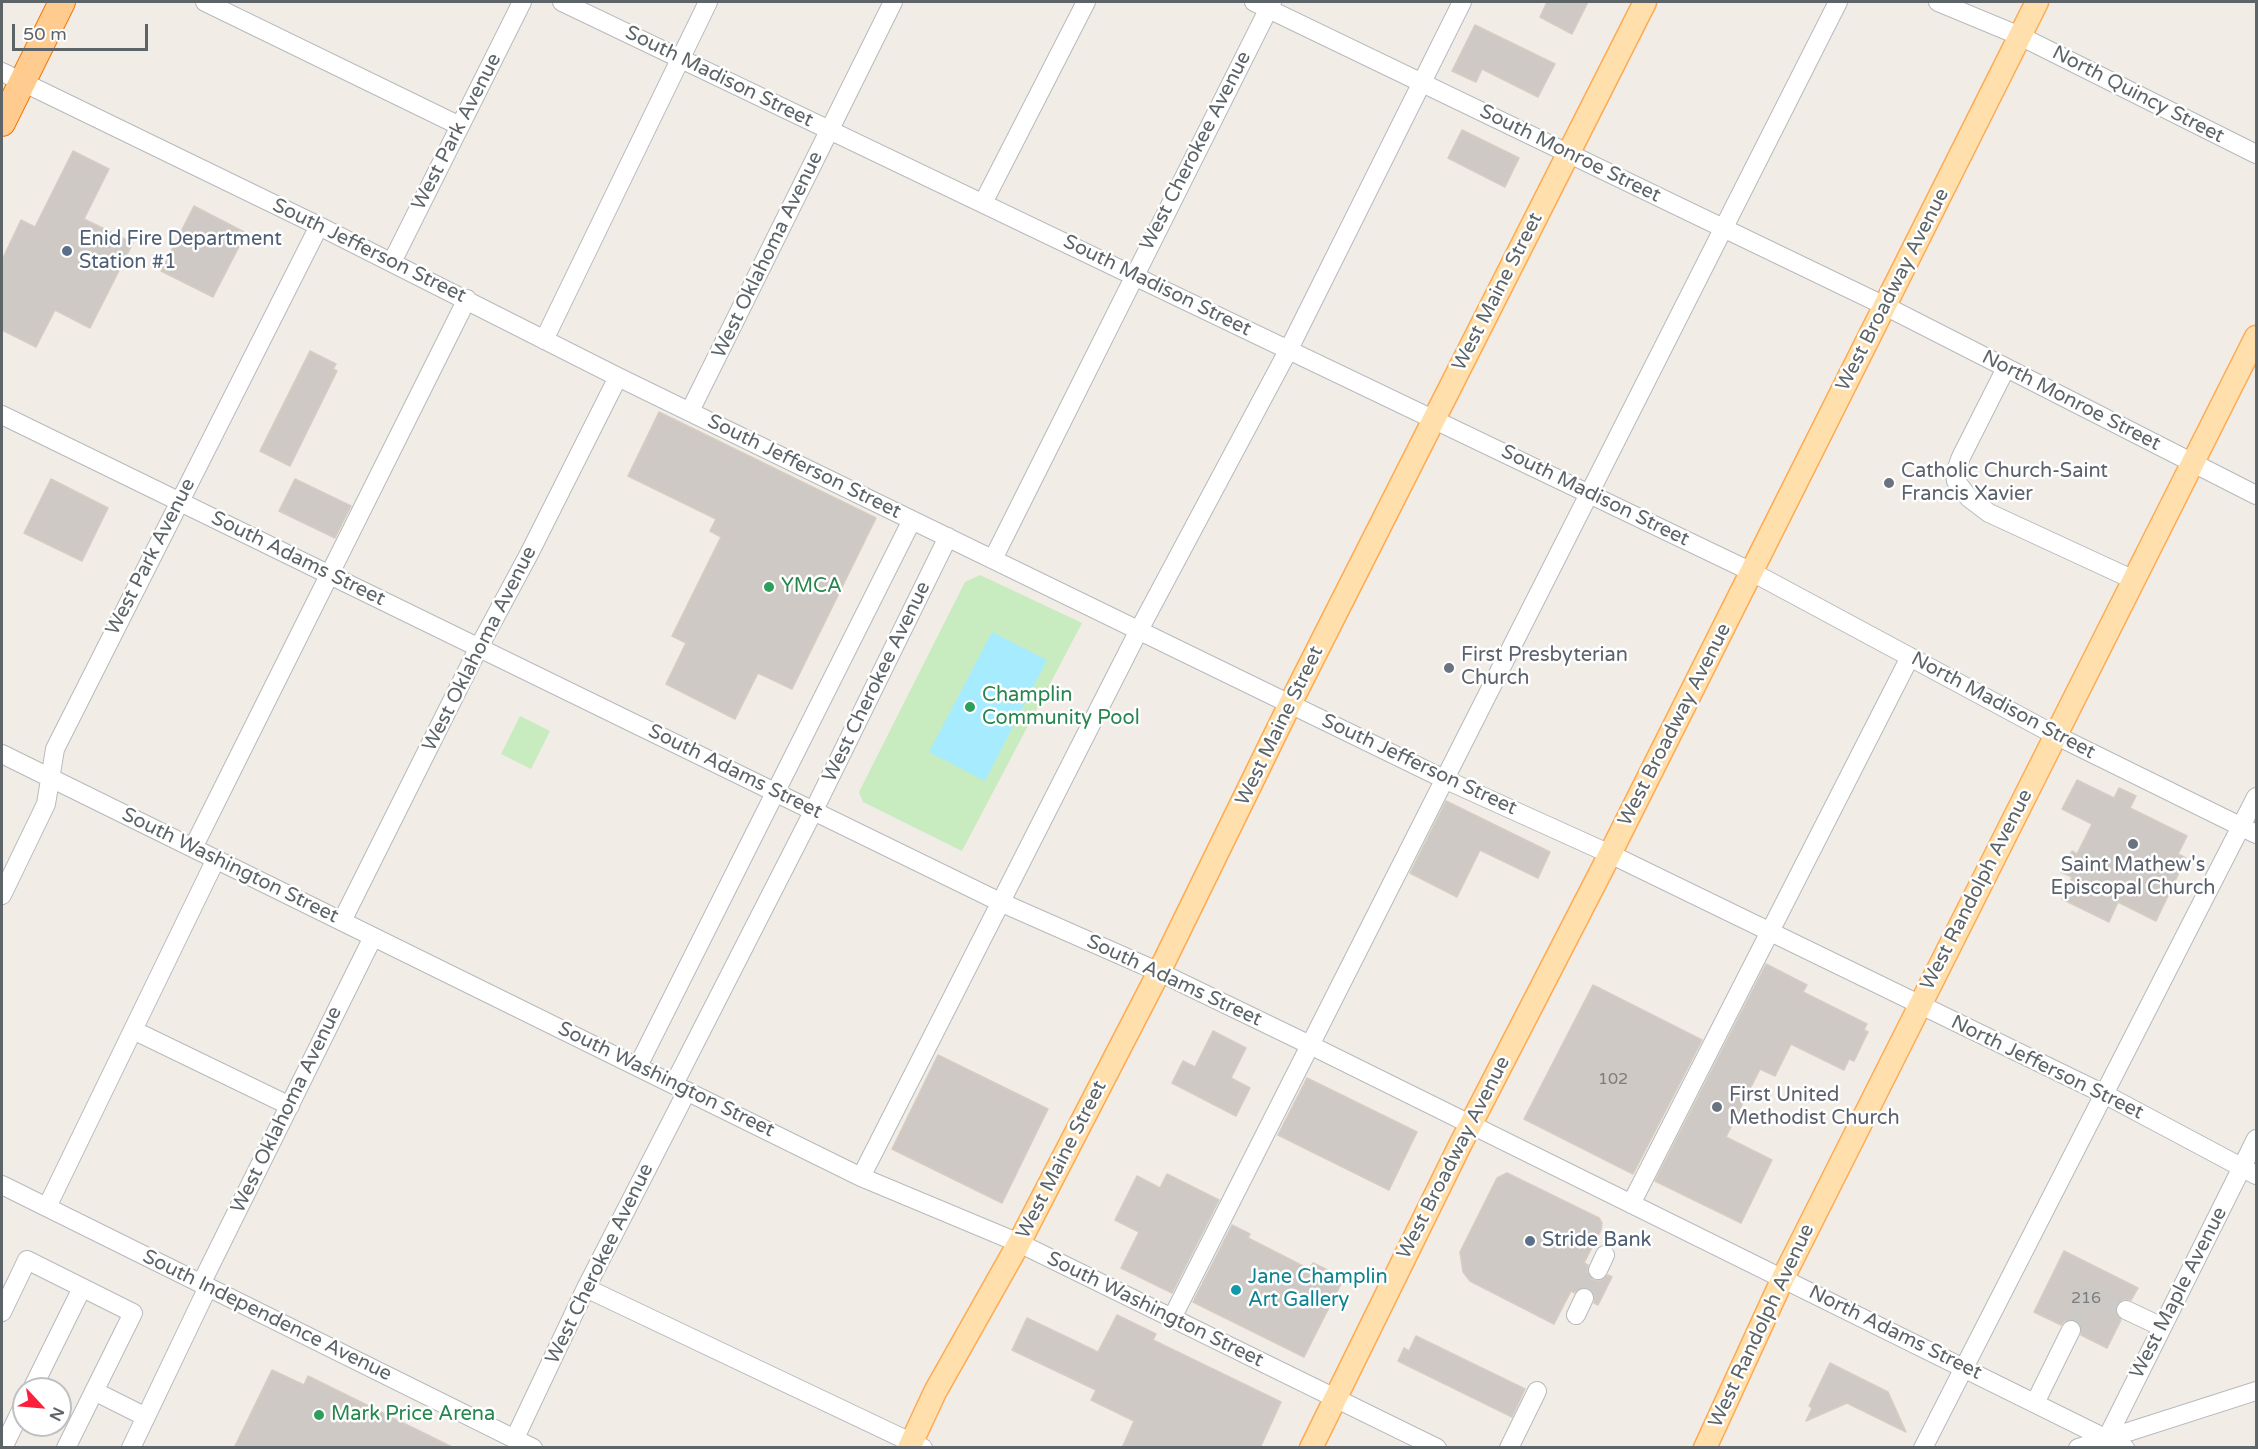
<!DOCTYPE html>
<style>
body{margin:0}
#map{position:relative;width:2258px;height:1449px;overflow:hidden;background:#f1ece5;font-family:"Varela Round",sans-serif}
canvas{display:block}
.frame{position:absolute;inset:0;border:3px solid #5d6467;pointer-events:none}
.north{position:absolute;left:12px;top:1377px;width:60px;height:60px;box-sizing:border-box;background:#fff;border:2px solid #bec1c2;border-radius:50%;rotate:116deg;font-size:16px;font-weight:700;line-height:24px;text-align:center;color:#5d6467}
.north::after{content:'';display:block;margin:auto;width:21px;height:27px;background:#fc203d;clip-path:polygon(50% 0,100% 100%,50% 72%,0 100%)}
.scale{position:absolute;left:12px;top:24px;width:136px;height:27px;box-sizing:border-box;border:3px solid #5d6467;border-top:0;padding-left:8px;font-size:18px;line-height:21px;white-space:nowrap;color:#5d6467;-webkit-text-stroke:4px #fff;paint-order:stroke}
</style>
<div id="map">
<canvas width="2258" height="1449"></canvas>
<div class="frame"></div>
<div class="north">N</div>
<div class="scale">50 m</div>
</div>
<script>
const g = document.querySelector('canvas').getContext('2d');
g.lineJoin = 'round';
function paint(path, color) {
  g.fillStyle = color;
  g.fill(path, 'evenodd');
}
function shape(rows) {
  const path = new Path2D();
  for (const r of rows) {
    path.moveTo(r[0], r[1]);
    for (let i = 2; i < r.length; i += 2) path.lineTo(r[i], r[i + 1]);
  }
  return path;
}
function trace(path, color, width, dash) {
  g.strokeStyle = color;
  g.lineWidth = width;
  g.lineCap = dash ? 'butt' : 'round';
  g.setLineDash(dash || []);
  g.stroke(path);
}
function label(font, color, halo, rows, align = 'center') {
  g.font = font + ' "Varela Round",sans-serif';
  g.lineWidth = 5;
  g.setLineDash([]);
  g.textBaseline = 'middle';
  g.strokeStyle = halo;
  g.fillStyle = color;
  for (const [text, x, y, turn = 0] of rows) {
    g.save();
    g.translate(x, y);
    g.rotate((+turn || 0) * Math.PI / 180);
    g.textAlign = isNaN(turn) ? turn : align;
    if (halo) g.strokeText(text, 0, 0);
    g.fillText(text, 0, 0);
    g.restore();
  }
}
const green = shape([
 [980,575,1082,623,962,851,863,802,859,792,965,582],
 [520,716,550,731,531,769,501,754]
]);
const water = shape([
 [992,632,1047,660,985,781,929,752]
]);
const building = shape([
 [1547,2,1588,2,1572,34,1540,17,1547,2],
 [1475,25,1555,64,1538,97,1482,69,1476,82,1452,71,1475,25],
 [1462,130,1519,158,1505,187,1448,158,1462,130],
 [73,151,109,169,84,219,133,243,90,328,55,310,36,347,2,330,2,260,21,220,35,227,73,151],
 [194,206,246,233,213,297,161,271,194,206],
 [310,351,336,364,333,369,337,371,290,466,260,451,310,351],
 [659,412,876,518,792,689,758,673,735,719,666,684,686,643,672,636,721,537,710,531,716,519,628,476,659,412],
 [51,479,108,508,82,561,24,533,51,479],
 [295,479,351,506,335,538,279,511,295,479],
 [2077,780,2114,798,2119,788,2136,796,2130,808,2187,836,2178,854,2186,858,2156,921,2118,902,2109,922,2062,899,2072,877,2061,872,2072,851,2077,854,2092,824,2062,809,2077,780],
 [1446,801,1550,852,1538,878,1480,850,1457,897,1410,873,1446,801],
 [1766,964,1807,985,1803,992,1867,1024,1864,1030,1868,1032,1854,1061,1849,1059,1844,1070,1791,1044,1775,1076,1760,1069,1726,1137,1772,1160,1741,1223,1655,1181,1766,964],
 [1593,985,1702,1040,1633,1174,1524,1119,1593,985],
 [1213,1031,1246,1048,1231,1078,1250,1088,1236,1116,1172,1083,1183,1061,1195,1067,1213,1031],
 [938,1055,1048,1109,1002,1203,892,1149,938,1055],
 [1307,1078,1417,1132,1389,1190,1278,1135,1307,1078],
 [1507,1173,1599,1218,1602,1223,1601,1230,1584,1263,1588,1265,1587,1272,1593,1280,1600,1281,1608,1275,1612,1277,1598,1305,1594,1303,1595,1296,1589,1288,1582,1287,1574,1293,1571,1291,1554,1324,1470,1281,1463,1272,1460,1252,1497,1178,1507,1173],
 [1167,1174,1219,1200,1172,1293,1121,1268,1139,1232,1115,1220,1137,1176,1160,1188,1167,1174],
 [1232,1225,1250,1234,1248,1238,1309,1269,1313,1263,1344,1278,1304,1357,1193,1302,1232,1225],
 [2064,1251,2138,1288,2131,1300,2124,1299,2116,1305,2115,1311,2121,1320,2107,1348,2081,1335,2081,1324,2075,1320,2065,1320,2061,1325,2034,1312,2064,1251],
 [1117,1315,1156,1334,1153,1340,1281,1402,1260,1448,1122,1448,1134,1421,1091,1400,1096,1390,1012,1350,1027,1318,1098,1352,1117,1315],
 [1416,1336,1525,1389,1512,1417,1398,1361,1404,1348,1409,1351,1416,1336],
 [1830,1363,1888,1392,1906,1432,1847,1403,1806,1421,1812,1408,1809,1406,1830,1363],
 [272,1370,304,1385,308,1376,454,1448,234,1448,272,1370]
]);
const minorTunnel = shape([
 [1584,1298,1598,1270],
 [2071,1330,2090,1293,2126,1310]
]);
const minor = shape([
 [205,2,460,126],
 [562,2,1752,572,2055,735,2256,834],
 [1254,2,1885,306,2256,495],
 [1938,2,2020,36,2256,154],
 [2,72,319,226,618,377,1444,779,1610,854,2104,1094,2256,1175],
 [983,203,1086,2],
 [392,262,522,2],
 [544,340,708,2],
 [2006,368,1961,457,1955,473,1956,481,1969,498,1989,513,2134,580],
 [690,411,893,2],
 [2,415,1000,902,1159,972,1310,1045,2125,1448],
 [993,559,1272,2],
 [2,754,861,1177,1019,1243,1437,1448],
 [193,848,467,299],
 [2,895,46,804,55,749,319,226],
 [342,921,479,647,529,554,618,377],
 [133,1030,290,1106],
 [638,1066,912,520],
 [674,1084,814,810,948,537],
 [861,1177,1139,630,1289,349,1462,2],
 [2,1185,533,1448],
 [1631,1204,1910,657],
 [47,1207,216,859],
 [1598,1270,1605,1255],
 [201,1284,373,937],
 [586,1288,923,1448],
 [2126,1310,2162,1327],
 [2,1312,27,1260,133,1313,66,1448],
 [1576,1315,1584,1298],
 [1172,1318,1838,2],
 [32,1389,82,1288],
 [94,1391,146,1417],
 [2035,1403,2071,1330],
 [515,1438,586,1288,687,1091],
 [3,1448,24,1404],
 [131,1448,208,1287],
 [1509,1448,1537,1391],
 [1923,1448,2256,797],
 [2078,1448,2256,1391],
 [2102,1448,2256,1139]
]);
const major = shape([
 [909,1448,935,1392,1019,1243,1159,972,1290,704,1645,2],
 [1311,1448,1459,1147,1610,854,2037,2],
 [1705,1448,1783,1278,2256,337]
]);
const highway = shape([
 [2,123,62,2]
]);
const markers = [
 [67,251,6,"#5c6f8a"],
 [1889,483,6,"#6b7280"],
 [769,587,6,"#2e9e5b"],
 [1449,668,6,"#6b7280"],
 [970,707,6,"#2e9e5b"],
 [2133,844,6,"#6b7280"],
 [1717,1107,6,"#6b7280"],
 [1530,1241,6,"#5c6f8a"],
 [1236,1290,6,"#0f9aa8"],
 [319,1415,6,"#2e9e5b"]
];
const numberNames = [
 ["102",1613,1080],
 ["216",2086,1299]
];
const streetNames = [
 ["South Madison Street",719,77,26],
 ["North Quincy Street",2138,95,27],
 ["West Park Avenue",457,132,-63],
 ["West Cherokee Avenue",1196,151,-63],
 ["South Monroe Street",1570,154,26],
 ["South Jefferson Street",369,251,26],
 ["West Oklahoma Avenue",768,255,-64],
 ["South Madison Street",1157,286,26],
 ["West Broadway Avenue",1893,290,-63],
 ["West Maine Street",1498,292,-63],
 ["North Monroe Street",2071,401,27],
 ["South Jefferson Street",804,467,26],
 ["South Madison Street",1595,496,26],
 ["West Park Avenue",151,557,-63],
 ["South Adams Street",298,559,26],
 ["West Oklahoma Avenue",480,649,-63],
 ["West Cherokee Avenue",877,682,-64],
 ["North Madison Street",2003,706,28],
 ["West Broadway Avenue",1675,725,-63],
 ["West Maine Street",1280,726,-64],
 ["South Jefferson Street",1419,765,25],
 ["South Adams Street",735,772,26],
 ["South Washington Street",230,866,26],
 ["West Randolph Avenue",1977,890,-63],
 ["South Adams Street",1174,981,25],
 ["North Jefferson Street",2047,1068,26],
 ["South Washington Street",666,1080,26],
 ["West Oklahoma Avenue",287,1110,-64],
 ["West Broadway Avenue",1454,1158,-63],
 ["West Maine Street",1062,1160,-63],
 ["West Cherokee Avenue",600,1264,-64],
 ["West Maple Avenue",2179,1293,-63],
 ["South Washington Street",1155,1310,26],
 ["South Independence Avenue",267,1316,26],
 ["West Randolph Avenue",1762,1326,-65],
 ["North Adams Street",1895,1333,26]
];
const serviceNames = [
 ["Enid Fire Department",79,240],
 ["Station #1",79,263],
 ["Stride Bank",1542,1241]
];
const worshipNames = [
 ["Catholic Church-Saint",1901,472],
 ["Francis Xavier",1901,495],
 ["First Presbyterian",1461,656],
 ["Church",1461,679],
 ["Saint Mathew's",2133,866,"center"],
 ["Episcopal Church",2133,889,"center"],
 ["First United",1729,1096],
 ["Methodist Church",1729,1119]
];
const leisureNames = [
 ["YMCA",781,587],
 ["Champlin",982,696],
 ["Community Pool",982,719],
 ["Mark Price Arena",331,1415]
];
const cultureNames = [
 ["Jane Champlin",1248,1278],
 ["Art Gallery",1248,1301]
];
paint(green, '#c8ebbf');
paint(water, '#a7ebff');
paint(building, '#cec9c4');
trace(building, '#d6ccc3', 1.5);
trace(minorTunnel, '#cccac6', 18, [18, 9]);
trace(minor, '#b6babd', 20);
trace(major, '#ffaa50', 25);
trace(highway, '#f67600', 28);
trace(minor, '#fff', 18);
trace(major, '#ffe0ac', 22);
trace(highway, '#ffcb8e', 26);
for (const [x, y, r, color] of markers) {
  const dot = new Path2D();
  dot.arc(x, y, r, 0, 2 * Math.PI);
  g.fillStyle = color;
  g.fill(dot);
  trace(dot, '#fff', 2);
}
label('16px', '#797d7e', null, numberNames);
label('20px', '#5d6467', '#fff', streetNames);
label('20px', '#4e5e75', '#fff', serviceNames, 'left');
label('20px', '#5b616d', '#fff', worshipNames, 'left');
label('20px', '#27864d', '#fff', leisureNames, 'left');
label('20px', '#0d838f', '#fff', cultureNames, 'left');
</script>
